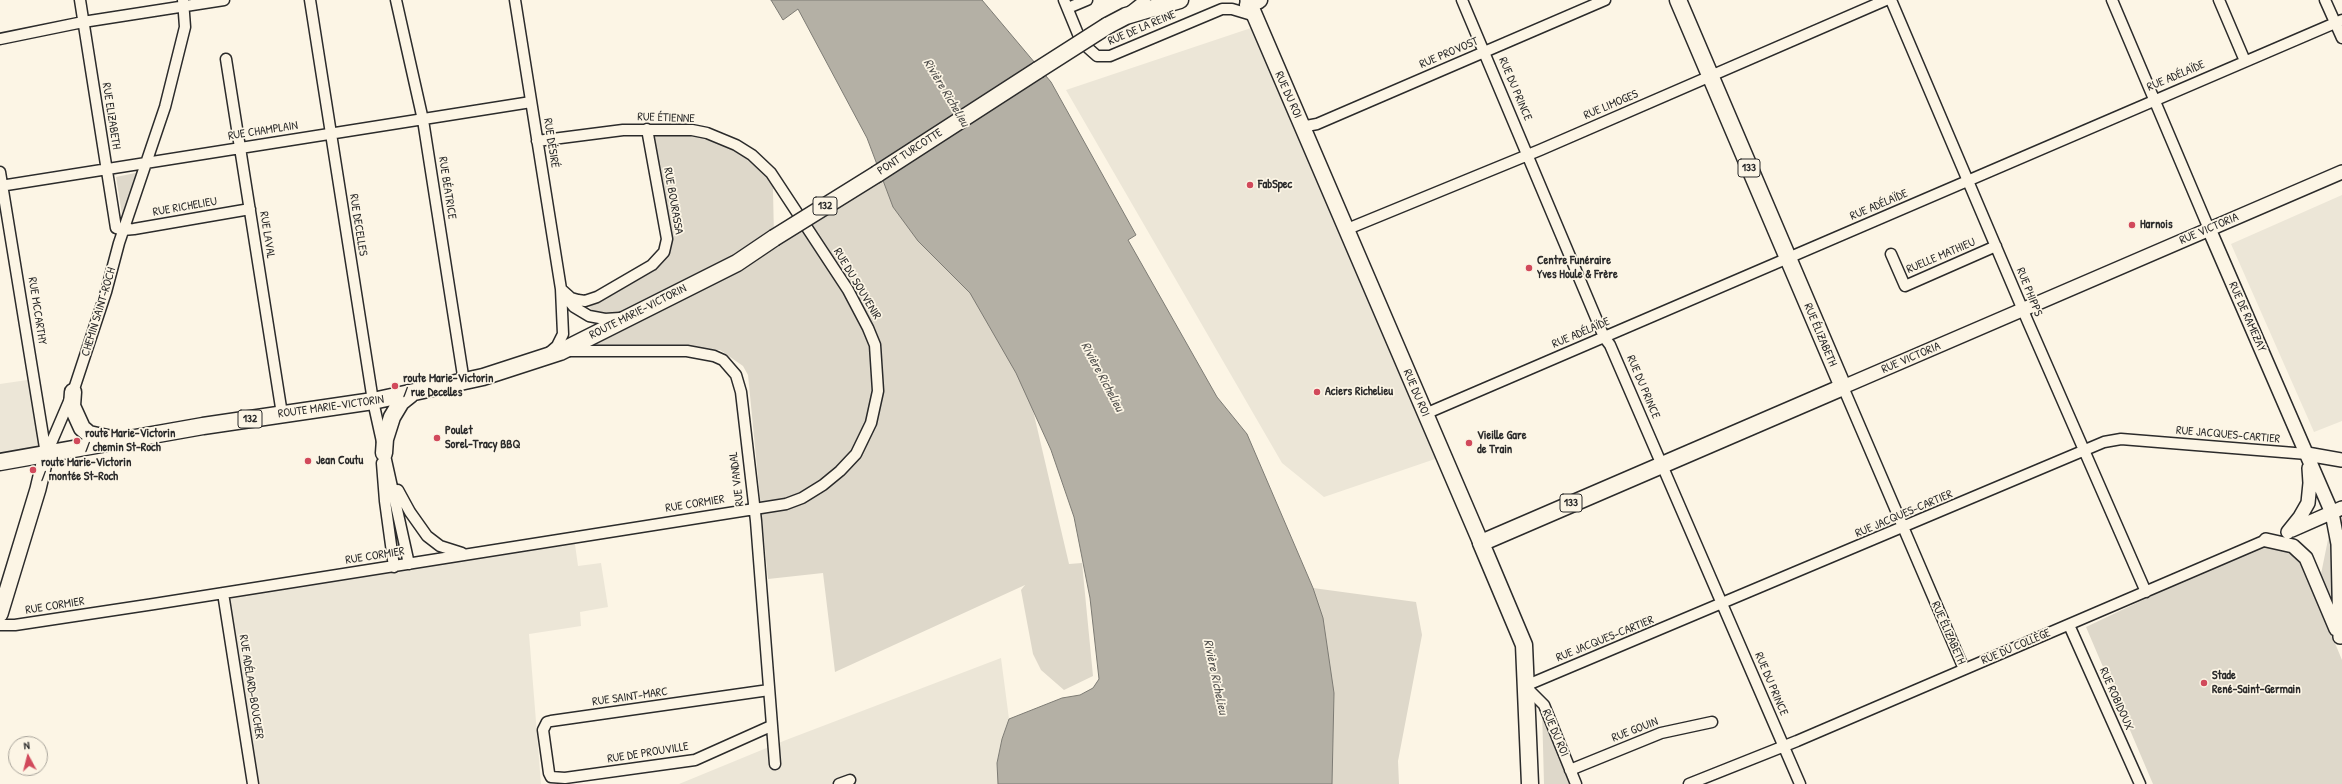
<!DOCTYPE html>
<meta charset="utf-8">
<style>
body{margin:0}
#map{position:relative;width:2342px;height:784px;overflow:hidden;background:#fcf5e5;font-family:"Patrick Hand",sans-serif}
canvas{display:block}
.north{position:absolute;left:8px;top:736px;width:40px;height:40px;box-sizing:border-box;background:#fcf5e5;border:1px solid #a8a49b;border-radius:50%;rotate:353deg;font-size:11px;font-weight:700;line-height:16px;text-align:center;color:#2b2b2b}
.north::after{content:'';display:block;margin:auto;width:14px;height:18px;background:#d1495b;clip-path:polygon(50% 0,100% 100%,50% 72%,0 100%)}
</style>
<div id="map">
<canvas width="2342" height="784"></canvas>
<div class="north">N</div>
</div>
<script>
const g = document.querySelector('canvas').getContext('2d');
g.lineJoin = 'round';
function paint(path, color) {
  g.fillStyle = color;
  g.fill(path, 'evenodd');
}
function shape(rows) {
  const path = new Path2D();
  for (const r of rows) {
    path.moveTo(r[0], r[1]);
    for (let i = 2; i < r.length; i += 2) path.lineTo(r[i], r[i + 1]);
  }
  return path;
}
function trace(path, color, width, dash) {
  g.strokeStyle = color;
  g.lineWidth = width;
  g.lineCap = dash ? 'butt' : 'round';
  g.setLineDash(dash || []);
  g.stroke(path);
}
function label(font, color, halo, rows, align = 'center') {
  g.font = font + ' "Patrick Hand",sans-serif';
  g.lineWidth = 3.5;
  g.setLineDash([]);
  g.textBaseline = 'middle';
  g.strokeStyle = halo;
  g.fillStyle = color;
  for (const [text, x, y, turn = 0] of rows) {
    g.save();
    g.translate(x, y);
    g.rotate((+turn || 0) * Math.PI / 180);
    g.textAlign = isNaN(turn) ? turn : align;
    if (halo) g.strokeText(text, 0, 0);
    g.fillText(text, 0, 0);
    g.restore();
  }
}
const built = shape([
 [1251,28,1438,458,1324,497,1282,463,1066,90],
 [2342,195,2342,421,2314,432,2231,244],
 [34,379,43,446,0,453,0,384],
 [574,537,578,566,601,563,608,607,580,612,581,626,529,634,541,784,256,784,223,593],
 [1001,658,1009,719,1002,739,997,763,998,784,679,784,786,740]
]);
const green = shape([
 [669,128,736,145,778,182,773,190,774,238,892,171,1024,372,1069,564,1082,563,1093,676,1064,690,1041,670,1033,654,1021,590,1025,585,835,672,823,573,768,579,748,375,743,366,720,350,579,350,633,315,600,315,591,309,585,301,664,252,647,129],
 [140,172,123,221,116,177],
 [2342,514,2342,612,2320,579,2333,515],
 [2269,545,2291,551,2300,559,2342,660,2342,784,2153,784,2086,627,2183,581],
 [1313,588,1416,602,1422,635,1398,761,1399,784,1332,784,1334,693],
 [1542,708,1574,784,1544,784]
]);
const water = shape([
 [771,0,982,0,1051,82,1136,235,1128,240,1217,397,1247,434,1313,588,1323,618,1334,693,1332,784,998,784,997,763,1002,739,1009,719,1062,698,1080,695,1093,688,1099,679,1090,598,1074,517,1051,450,1016,373,970,293,918,241,893,207,867,138,798,9,783,20,771,0]
]);
const minor = shape([
 [80,0,116,228,123,230,134,229,250,209],
 [310,0,373,401,409,564],
 [396,0,423,120,464,382],
 [515,0,561,289,563,334,557,346,549,353],
 [1064,0,1078,34],
 [1462,0,1604,337,1610,345,1800,784],
 [1891,0,2028,322,2146,592],
 [2112,0,2209,229],
 [2219,0,2245,61],
 [2325,0,2342,38],
 [1068,8,1087,0],
 [1131,11,1145,0],
 [0,39,83,22,224,0],
 [1088,48,1097,56,1110,56,1222,9,1232,9,1252,15],
 [226,59,282,414],
 [1301,127,1317,124,1605,0],
 [0,172,46,454],
 [0,186,531,102],
 [1345,230,1540,150,1886,0],
 [1891,254,1905,286,1996,246],
 [561,289,571,298,578,300,585,301,597,297,652,265,664,252,667,239,647,129],
 [565,296,574,307,589,316,605,319,620,318],
 [568,351,687,351,714,356,723,360,736,375,741,392,756,521,775,764],
 [1843,387,1964,669],
 [1425,414,2342,20],
 [46,455,73,392,106,292,119,243,165,107,185,27,183,0],
 [382,463,385,501,394,567],
 [398,490,410,512,427,536,440,546,462,553],
 [223,593,253,784],
 [0,625,15,625,154,604,786,504,802,498,823,485,840,471,856,454,871,423,878,391,875,345,868,328,848,290,771,173,752,155,736,145,707,133,692,130,623,130,537,141],
 [2069,625,2140,784],
 [769,690,551,721,547,722,543,730,549,773,551,777,565,778,695,760,771,726],
 [1570,770,1661,733,1712,722],
 [839,784,850,780],
 [1576,784,1544,705,1525,686,2104,442,2121,439,2307,454],
 [1689,784,1797,741,2266,540]
]);
const tertiary = shape([
 [2209,229,2332,513,2338,544,2340,637],
 [1843,387,2342,172],
 [2307,454,2342,460],
 [2292,530,2342,508],
 [2288,532,2300,517,2308,503,2310,483,2309,468],
 [2266,540,2293,546,2306,558,2336,629]
]);
const secondary = shape([
 [1248,0,1481,543],
 [0,614,38,489,46,455]
]);
const primary = shape([
 [1248,5,1259,0],
 [1107,26,1126,16,1180,0],
 [877,174,1038,70],
 [73,392,72,406,82,428,89,434,112,439],
 [384,453,385,439,392,417,401,402,411,394],
 [0,462,203,426,373,401,483,377,560,352,737,263,774,238],
 [1530,784,1524,645,1481,543,1843,387,1678,0]
]);
const primaryBridge = shape([
 [1038,70,1107,26],
 [774,238,877,174]
]);
const markers = [
 [1250,185,4,"#d1495b"],
 [2132,225,4,"#d1495b"],
 [1529,268,4,"#d1495b"],
 [395,386,4,"#d1495b"],
 [1317,392,4,"#d1495b"],
 [437,438,4,"#d1495b"],
 [77,441,4,"#d1495b"],
 [1469,443,4,"#d1495b"],
 [308,461,4,"#d1495b"],
 [33,470,4,"#d1495b"],
 [2204,683,4,"#d1495b"]
];
const shields = [
 [1749,168,22],
 [825,206,24],
 [250,419,24],
 [1571,503,22]
];
const shieldNames = [
 ["133",1749,168],
 ["132",825,206],
 ["132",250,419],
 ["133",1571,503]
];
const streetNames = [
 ["RUE DE LA REINE",1142,28,-23],
 ["RUE PROVOST",1449,53,-23],
 ["RUE ADÉLAÏDE",2176,76,-23],
 ["RUE DU PRINCE",1515,89,67],
 ["RUE DU ROI",1288,95,66],
 ["RUE LIMOGES",1611,105,-23],
 ["RUE ELIZABETH",111,116,81],
 ["RUE ÉTIENNE",666,118,2],
 ["RUE CHAMPLAIN",263,131,-9],
 ["RUE DÉSIRÉ",551,143,81],
 ["PONT TURCOTTE",910,152,-33],
 ["RUE BÉATRICE",447,188,81],
 ["RUE BOURASSA",673,201,80],
 ["RUE ADÉLAÏDE",1879,205,-23],
 ["RUE RICHELIEU",185,207,-10],
 ["RUE DECELLES",358,225,81],
 ["RUE VICTORIA",2209,229,-23],
 ["RUE LAVAL",267,235,81],
 ["RUELLE MATHIEU",1941,256,-23],
 ["RUE DU SOUVENIR",857,284,59],
 ["RUE PHIPPS",2029,292,68],
 ["RUE MCCARTHY",37,311,81],
 ["CHEMIN SAINT-ROCH",99,312,-73],
 ["ROUTE MARIE-VICTORIN",638,312,-27],
 ["RUE DE RAMEZAY",2247,317,66],
 ["RUE ADÉLAÏDE",1581,333,-23],
 ["RUE ÉLIZABETH",1820,335,67],
 ["RUE VICTORIA",1911,358,-23],
 ["RUE DU PRINCE",1643,387,67],
 ["RUE DU ROI",1416,393,67],
 ["ROUTE MARIE-VICTORIN",331,407,-8],
 ["RUE JACQUES-CARTIER",2228,435,5],
 ["RUE VANDAL",737,479,-97],
 ["RUE CORMIER",695,504,-9],
 ["RUE JACQUES-CARTIER",1904,514,-23],
 ["RUE CORMIER",375,556,-9],
 ["RUE CORMIER",55,606,-9],
 ["RUE ÉLIZABETH",1948,633,66],
 ["RUE JACQUES-CARTIER",1605,639,-22],
 ["RUE DU COLLÈGE",2016,647,-23],
 ["RUE DU PRINCE",1771,684,67],
 ["RUE ADÉLARD-BOUCHER",251,687,81],
 ["RUE SAINT-MARC",630,697,-8],
 ["RUE ROBIDOUX",2116,699,66],
 ["RUE GOUIN",1635,730,-21],
 ["RUE DU ROI",1555,733,67],
 ["RUE DE PROUVILLE",648,753,-9]
];
const poiNames = [
 ["FabSpec",1258,185],
 ["Harnois",2140,225],
 ["Centre Funéraire",1537,261],
 ["Yves Houle & Frère",1537,275],
 ["route Marie-Victorin",403,379],
 ["/ rue Decelles",403,393],
 ["Aciers Richelieu",1325,392],
 ["Poulet",445,431],
 ["Sorel-Tracy BBQ",445,445],
 ["route Marie-Victorin",85,434],
 ["/ chemin St-Roch",85,448],
 ["Vieille Gare",1477,436],
 ["de Train",1477,450],
 ["Jean Coutu",316,461],
 ["route Marie-Victorin",41,463],
 ["/ montée St-Roch",41,477],
 ["Stade",2212,676],
 ["René-Saint-Germain",2212,690]
];
const waterNames = [
 ["Rivière Richelieu",946,93,59],
 ["Rivière Richelieu",1102,377,62],
 ["Rivière Richelieu",1215,677,78]
];
paint(built, '#ece6d7');
paint(green, '#ded8ca');
paint(water, '#b4b0a5');
trace(water, '#7d7b74', 1);
trace(minor, '#2b2b2b', 13);
trace(tertiary, '#2b2b2b', 16);
trace(secondary, '#2b2b2b', 18);
trace(primary, '#2b2b2b', 19);
trace(minor, '#fcf5e5', 10);
trace(tertiary, '#fcf5e5', 13);
trace(secondary, '#fcf5e5', 15);
trace(primary, '#fcf5e5', 16);
trace(primaryBridge, '#2b2b2b', 19, []);
trace(primaryBridge, '#fcf5e5', 16);
for (const [x, y, r, color] of markers) {
  const dot = new Path2D();
  dot.arc(x, y, r, 0, 2 * Math.PI);
  g.fillStyle = color;
  g.fill(dot);
  trace(dot, '#fcf5e5', 1.5);
}
for (const [x, y, w] of shields) {
  const box = new Path2D();
  box.roundRect(x - w / 2, y - 9, w, 18, 3);
  g.fillStyle = '#fcf5e5';
  g.fill(box);
  trace(box, '#2b2b2b', 1);
}
label('bold 11px', '#2b2b2b', null, shieldNames);
label('12px', '#2b2b2b', '#fcf5e5', streetNames);
label('bold 12px', '#2b2b2b', '#fcf5e5', poiNames, 'left');
label('italic 13px', '#545350', '#fcf5e5', waterNames);
</script>
